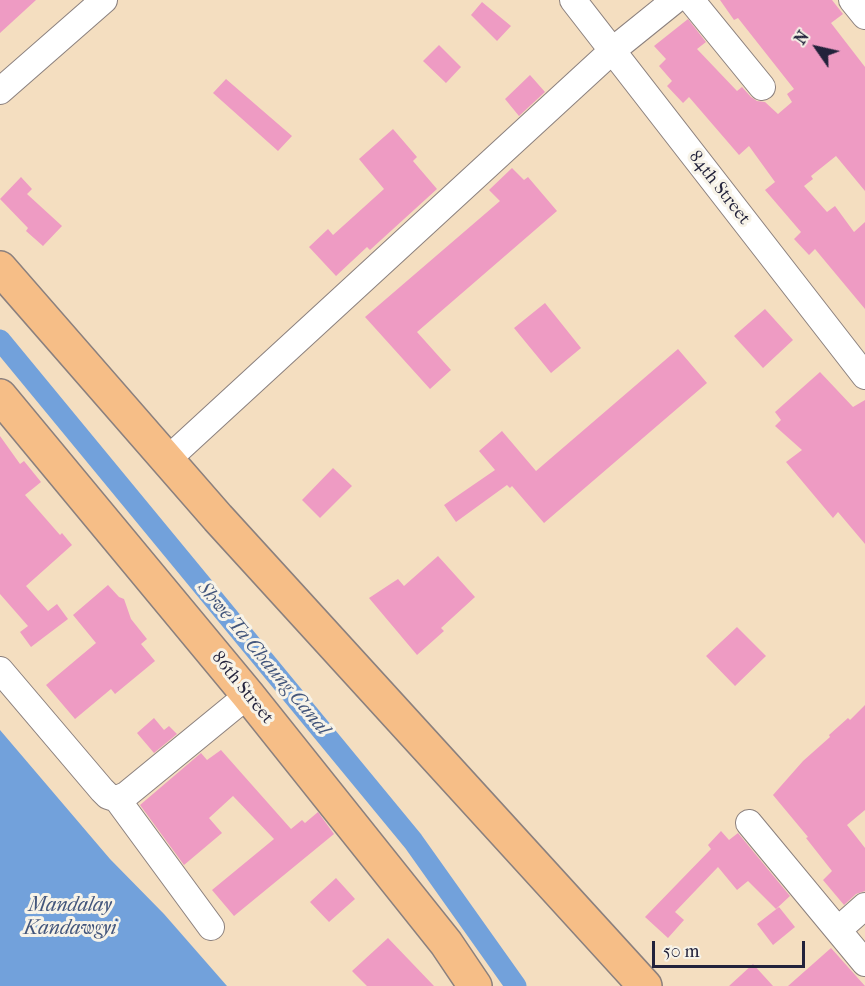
<!DOCTYPE html>
<style>
body{margin:0}
#map{position:relative;width:865px;height:986px;overflow:hidden;background:#f4dec0;font-family:"IM FELL French Canon",serif}
canvas{display:block}
.north{position:absolute;left:787px;top:18px;width:60px;height:60px;-webkit-text-stroke:4px #f7f3e8;paint-order:stroke;rotate:304deg;font-size:16px;font-weight:700;line-height:24px;text-align:center;color:#22223b}
.north::after{content:'';display:block;margin:auto;width:21px;height:27px;background:#22223b;clip-path:polygon(50% 0,100% 100%,50% 72%,0 100%)}
.scale{position:absolute;left:652px;top:941px;width:153px;height:27px;box-sizing:border-box;border:3px solid #22223b;border-top:0;padding-left:8px;font-size:18px;line-height:21px;white-space:nowrap;color:#22223b;-webkit-text-stroke:4px #f7f3e8;paint-order:stroke}
</style>
<div id="map">
<canvas width="865" height="986"></canvas>
<div class="north">N</div>
<div class="scale">50 m</div>
</div>
<script>
const g = document.querySelector('canvas').getContext('2d');
g.lineJoin = 'round';
function paint(path, color) {
  g.fillStyle = color;
  g.fill(path, 'evenodd');
}
function shape(rows) {
  const path = new Path2D();
  for (const r of rows) {
    path.moveTo(r[0], r[1]);
    for (let i = 2; i < r.length; i += 2) path.lineTo(r[i], r[i + 1]);
  }
  return path;
}
function trace(path, color, width, dash) {
  g.strokeStyle = color;
  g.lineWidth = width;
  g.lineCap = dash ? 'butt' : 'round';
  g.setLineDash(dash || []);
  g.stroke(path);
}
function label(font, color, halo, rows, align = 'center') {
  g.font = font + ' "IM FELL French Canon",serif';
  g.lineWidth = 6;
  g.setLineDash([]);
  g.textBaseline = 'middle';
  g.strokeStyle = halo;
  g.fillStyle = color;
  for (const [text, x, y, turn = 0] of rows) {
    g.save();
    g.translate(x, y);
    g.rotate((+turn || 0) * Math.PI / 180);
    g.textAlign = isNaN(turn) ? turn : align;
    if (halo) g.strokeText(text, 0, 0);
    g.fillText(text, 0, 0);
    g.restore();
  }
}
const water = shape([
 [0,730,110,859,164,914,227,986,0,986]
]);
const canal = shape([
 [0,340,413,841,516,986]
]);
const building = shape([
 [0,0,36,0,0,33],
 [720,0,832,0,843,14,831,23,865,67,865,191,836,156,811,176,813,179,804,186,827,212,835,206,854,232,865,222,865,309,815,249,809,255,794,239,801,232,765,190,775,182,749,146,739,155,689,97,683,103,667,86,672,81,659,66,666,59,654,46,688,19,706,42,697,49,737,91,742,87,751,97,757,101,765,102,778,114,792,102,787,94,794,89,738,18,734,20],
 [482,2,511,26,497,41,471,15],
 [439,45,461,67,446,83,423,61],
 [530,75,545,92,519,116,505,99],
 [226,79,292,136,278,151,213,93],
 [393,129,417,157,413,161,437,189,370,250,367,247,336,276,309,247,328,229,333,235,384,189,359,159],
 [512,168,524,180,528,177,557,211,417,332,451,370,430,389,365,317,500,201,489,190],
 [21,177,32,189,27,194,62,226,43,246,26,231,28,228,0,199],
 [545,303,581,348,551,373,514,328],
 [765,309,793,340,763,368,734,336],
 [678,349,707,383,544,523,512,486,510,488,507,485,456,522,444,505,495,470,479,451,502,431,536,471],
 [820,372,853,407,865,400,865,544,838,512,833,518,786,462,802,450,775,426,781,420,775,412],
 [0,436,20,464,24,461,41,482,25,495,60,535,62,533,72,545,26,586,48,611,57,604,68,619,31,647,20,632,28,626,0,594],
 [333,468,352,486,320,518,302,500],
 [438,556,475,597,441,628,444,631,417,655,369,598,398,579,404,586],
 [108,585,119,597,124,599,131,619,147,639,141,644,155,661,115,694,111,689,75,719,46,685,96,643,73,615],
 [737,627,766,656,735,686,706,656],
 [865,705,865,810,847,825,865,848,865,891,856,894,844,905,823,880,832,871,806,838,808,837,773,795,803,761,830,737,829,735,848,718,850,720],
 [154,718,164,730,169,726,177,734,154,753,137,733],
 [221,750,291,829,302,820,305,823,318,812,334,834,234,916,212,890,274,839,233,796,209,818,222,833,184,865,140,805,201,753,207,760],
 [721,831,729,840,738,833,790,896,776,909,748,881,737,890,718,867,675,912,684,920,668,938,645,917,711,849,708,845],
 [336,878,355,899,329,922,310,902],
 [779,907,795,927,773,945,757,924],
 [388,938,434,986,367,986,352,971],
 [831,948,865,986,788,986],
 [753,964,773,986,729,986]
]);
const minor = shape([
 [573,0,865,376],
 [691,0,762,87],
 [852,0,865,16],
 [0,91,104,0],
 [167,460,613,50,675,0],
 [0,670,102,790,108,796,117,799,126,795,248,695],
 [117,799,211,927],
 [749,823,865,963],
 [838,930,865,906]
]);
const major = shape([
 [0,268,218,518,645,986],
 [0,396,248,695,446,943,475,986]
]);
const streetNames = [
 ["84th Street",719,188,52],
 ["86th Street",242,688,51]
];
const waterNames = [
 ["Shwe Ta Chaung Canal",263,659,50],
 ["Mandalay",70,906],
 ["Kandawgyi",70,929]
];
paint(water, '#72a1db');
trace(canal, '#72a1db', 21);
paint(building, '#ee9bc3');
trace(minor, '#8b807e', 28);
trace(major, '#8b807e', 36);
trace(minor, '#fff', 26);
trace(major, '#f6be87', 33);
label('18px', '#22223b', '#f7f3e8', streetNames);
label('italic 20px', '#42557b', '#f7f3e8', waterNames);
</script>
